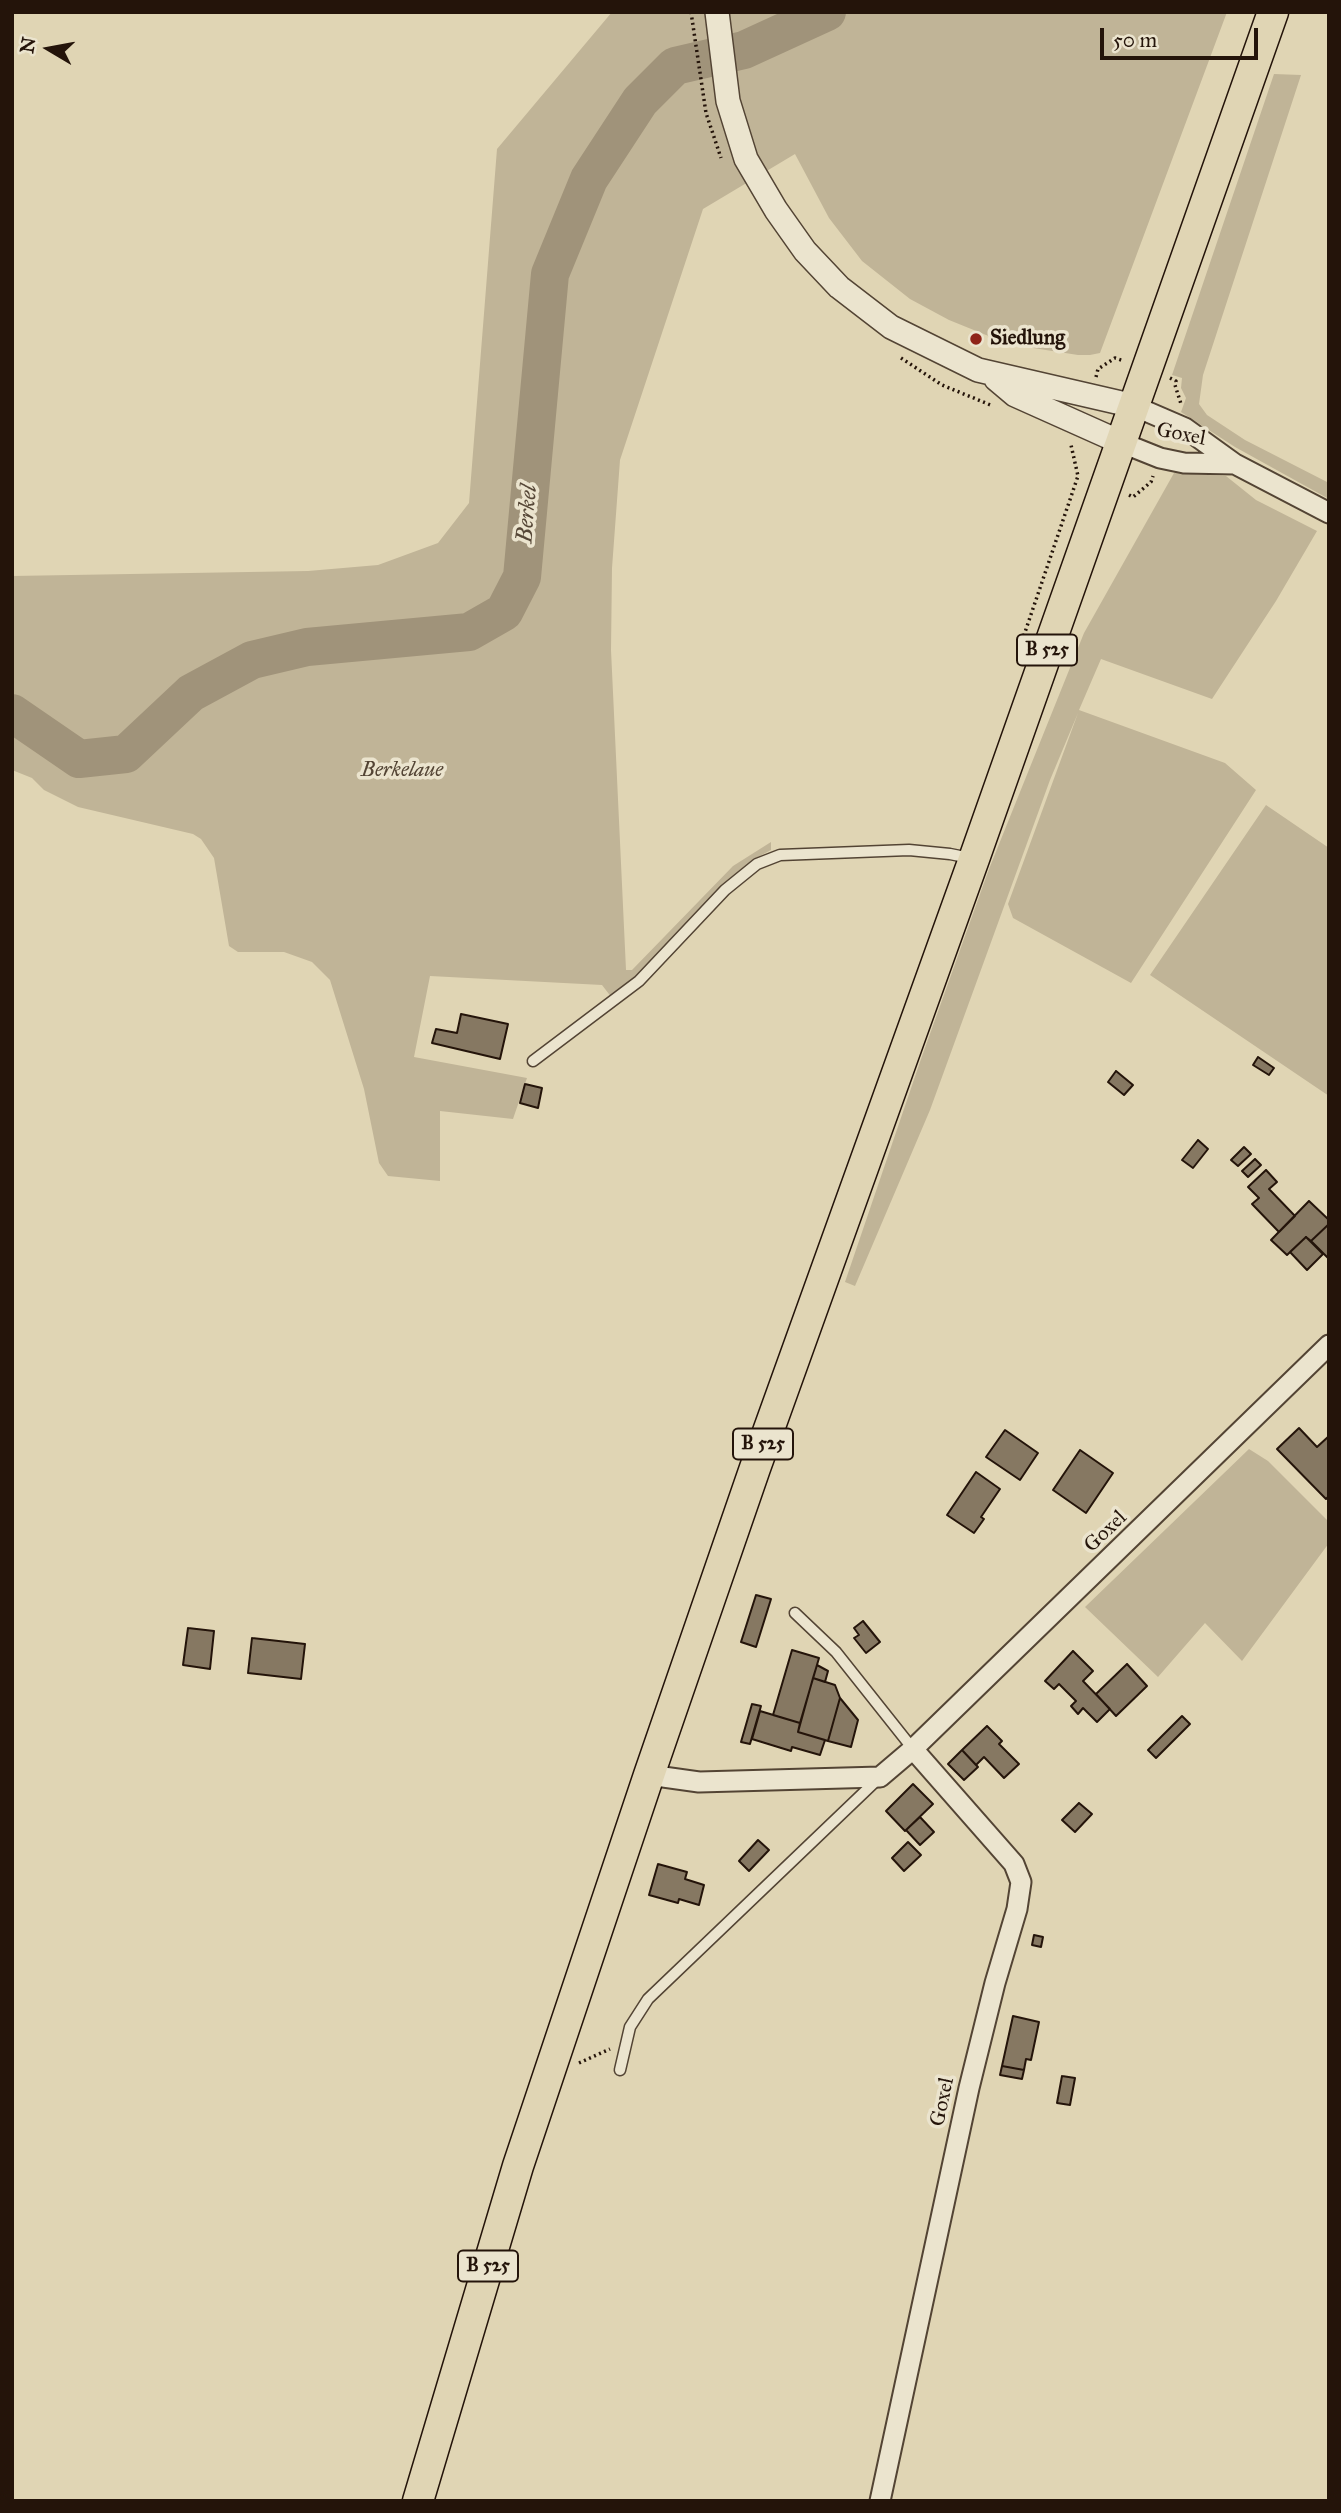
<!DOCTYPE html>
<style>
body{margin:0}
#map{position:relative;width:1341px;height:2513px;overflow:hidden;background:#e0d5b4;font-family:"IM FELL Great Primer",serif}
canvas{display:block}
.frame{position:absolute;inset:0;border:14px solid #24140a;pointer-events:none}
.north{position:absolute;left:14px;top:14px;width:70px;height:70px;-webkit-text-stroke:5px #ebe4ce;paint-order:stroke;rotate:280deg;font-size:19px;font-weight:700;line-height:28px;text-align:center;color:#24140a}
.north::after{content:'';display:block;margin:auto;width:24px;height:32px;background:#24140a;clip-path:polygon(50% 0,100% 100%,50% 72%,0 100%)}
.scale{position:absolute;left:1100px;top:28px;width:158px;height:32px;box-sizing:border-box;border:4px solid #24140a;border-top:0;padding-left:9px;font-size:21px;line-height:24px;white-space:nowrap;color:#24140a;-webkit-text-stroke:5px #ebe4ce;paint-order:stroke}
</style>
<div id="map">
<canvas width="1341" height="2513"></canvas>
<div class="frame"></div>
<div class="north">N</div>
<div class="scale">50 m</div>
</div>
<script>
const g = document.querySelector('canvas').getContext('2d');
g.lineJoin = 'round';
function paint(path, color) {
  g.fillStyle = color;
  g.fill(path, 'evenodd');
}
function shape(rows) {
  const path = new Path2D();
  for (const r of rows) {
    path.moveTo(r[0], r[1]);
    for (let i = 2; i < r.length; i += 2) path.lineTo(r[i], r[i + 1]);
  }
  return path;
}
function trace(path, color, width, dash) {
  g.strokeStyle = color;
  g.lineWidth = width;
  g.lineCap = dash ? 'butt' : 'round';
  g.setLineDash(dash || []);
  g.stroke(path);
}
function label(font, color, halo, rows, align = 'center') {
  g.font = font + ' "IM FELL Great Primer",serif';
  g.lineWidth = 7;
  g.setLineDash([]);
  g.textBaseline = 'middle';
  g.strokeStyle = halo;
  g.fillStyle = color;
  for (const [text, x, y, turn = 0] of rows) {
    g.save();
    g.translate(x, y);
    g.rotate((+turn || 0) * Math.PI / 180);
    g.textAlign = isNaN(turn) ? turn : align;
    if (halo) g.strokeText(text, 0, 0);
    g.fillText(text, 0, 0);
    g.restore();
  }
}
const green = shape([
 [612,12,1227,12,1100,353,1090,355,1078,355,1033,348,991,337,949,320,910,299,862,261,829,218,795,154,703,209,620,460,612,568,611,650,626,970,632,970,733,866,771,842,771,850,756,858,721,888,639,975,612,998,602,985,430,976,414,1057,527,1078,513,1119,440,1111,440,1181,388,1176,379,1163,364,1089,330,980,312,962,284,952,238,952,229,946,214,858,201,839,193,834,78,807,44,790,32,778,12,770,12,576,308,571,378,565,438,543,469,503,497,149],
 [1274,74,1301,75,1203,375,1199,404,1207,415,1245,440,1329,483,1329,499,1235,447,1181,412,1186,398,1181,388,1182,378,1172,375],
 [1174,473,1226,476,1256,500,1317,531,1276,601,1212,699,1101,659,1079,710,1225,763,1256,790,1131,983,1013,918,1008,904,1078,713,1050,780,930,1110,855,1286,845,1282,921,1059,989,869,1084,633],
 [1266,805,1329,848,1329,1096,1150,975],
 [1249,1449,1268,1461,1329,1522,1329,1543,1242,1661,1205,1623,1158,1677,1085,1607]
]);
const river = shape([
 [12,713,79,759,126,754,191,693,252,660,307,647,469,632,504,612,522,577,550,274,589,179,640,101,675,66,744,50,827,12]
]);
const building = shape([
 [461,1014,508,1024,500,1059,432,1043,436,1029,457,1033,461,1014],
 [1258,1057,1274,1068,1269,1075,1253,1065,1258,1057],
 [1116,1071,1133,1085,1124,1095,1108,1082,1116,1071],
 [525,1084,542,1088,538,1108,520,1103,525,1084],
 [1198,1140,1208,1149,1193,1168,1182,1160,1198,1140],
 [1244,1147,1251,1154,1238,1166,1231,1160,1244,1147],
 [1255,1159,1261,1165,1248,1177,1242,1171,1255,1159],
 [1266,1170,1277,1182,1269,1189,1295,1216,1279,1232,1252,1204,1259,1198,1248,1187,1266,1170],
 [1309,1201,1329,1220,1329,1224,1311,1241,1306,1237,1287,1255,1271,1240,1309,1201],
 [1329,1224,1329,1259,1311,1241,1329,1224],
 [1306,1237,1323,1254,1307,1270,1290,1252,1306,1237],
 [1299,1428,1317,1447,1329,1436,1329,1496,1326,1499,1277,1449,1299,1428],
 [1005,1430,1038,1453,1020,1480,986,1457,1005,1430],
 [1080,1450,1113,1473,1086,1513,1053,1490,1080,1450],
 [976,1472,1000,1489,981,1517,984,1519,974,1533,947,1515,976,1472],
 [756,1595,771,1599,756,1647,741,1642,756,1595],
 [863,1621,880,1642,866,1653,854,1638,859,1635,854,1628,863,1621],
 [188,1628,214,1631,210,1669,183,1665,188,1628],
 [252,1638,305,1644,301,1679,248,1673,252,1638],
 [792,1650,819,1658,800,1723,773,1715,792,1650],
 [1073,1651,1093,1671,1083,1681,1110,1709,1097,1722,1083,1708,1078,1714,1071,1706,1076,1701,1059,1684,1054,1689,1045,1681,1073,1651],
 [1127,1664,1147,1686,1116,1716,1096,1694,1127,1664],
 [817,1665,828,1671,825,1682,813,1678,817,1665],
 [813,1678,835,1685,840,1698,828,1741,798,1732,813,1678],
 [840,1698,858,1720,851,1747,828,1741,840,1698],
 [752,1704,761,1706,750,1744,741,1742,752,1704],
 [760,1711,800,1723,798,1732,825,1740,820,1755,792,1747,791,1751,752,1739,760,1711],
 [1182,1716,1190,1724,1156,1758,1148,1750,1182,1716],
 [987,1726,1002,1741,999,1744,1019,1764,1004,1778,984,1757,976,1765,962,1750,987,1726],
 [962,1750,978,1767,964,1780,948,1764,962,1750],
 [913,1784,933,1804,905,1831,886,1811,913,1784],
 [1079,1803,1092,1814,1075,1832,1062,1820,1079,1803],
 [920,1817,934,1832,920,1845,906,1830,920,1817],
 [758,1840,769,1850,749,1871,739,1861,758,1840],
 [908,1842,921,1855,904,1871,892,1858,908,1842],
 [658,1864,687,1872,685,1879,704,1885,699,1905,679,1899,678,1903,649,1895,658,1864],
 [1034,1935,1043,1937,1041,1947,1032,1945,1034,1935],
 [1013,2016,1039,2022,1031,2060,1026,2059,1024,2070,1002,2066,1013,2016],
 [1002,2066,1024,2070,1022,2079,1000,2075,1002,2066],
 [1062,2076,1075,2078,1070,2105,1057,2103,1062,2076]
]);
const path = shape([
 [691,12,706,113,721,158],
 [901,358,942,385,993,406],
 [1096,377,1098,369,1115,358,1124,361],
 [1170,378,1176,381,1175,385,1181,404],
 [1129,495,1133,497,1151,482,1153,476],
 [1022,641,1078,476,1071,445],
 [579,2063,610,2049]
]);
const service = shape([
 [533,1061,639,981,725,890,757,864,780,855,909,850,950,854,970,858],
 [795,1613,836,1652,913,1749],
 [620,2070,630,2027,648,1999,879,1778]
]);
const minor = shape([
 [1134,406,1185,428,1235,464,1329,513],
 [1120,442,1160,458,1184,463,1235,464],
 [649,1775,699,1782,880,1777,913,1749],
 [880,2501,969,2088,995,1983,1017,1909,1021,1882,1014,1864,913,1749,1329,1345]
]);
const tertiary = shape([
 [717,12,728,101,746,159,776,210,805,251,839,287,891,327,978,370,1134,406],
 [996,379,1015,395,1120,442]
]);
const primary = shape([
 [418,2501,518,2166,649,1775,755,1468,974,859,1273,12]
]);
const markers = [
 [976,339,7,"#8f2418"]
];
const shields = [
 [1047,650,60],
 [763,1444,60],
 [488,2266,60]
];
const shieldNames = [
 ["B 525",1047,650],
 ["B 525",763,1444],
 ["B 525",488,2266]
];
const poiNames = [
 ["Siedlung",990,339]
];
const streetNames = [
 ["Goxel",1181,435,11],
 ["Goxel",1106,1532,-44],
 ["Goxel",943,2102,-78]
];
const parkNames = [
 ["Berkelaue",402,771]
];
const waterNames = [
 ["Berkel",528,514,-85]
];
paint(green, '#c0b497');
trace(river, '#a0937a', 38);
paint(building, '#867862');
trace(building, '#24140a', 2);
trace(service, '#534434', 13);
trace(minor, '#534434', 23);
trace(tertiary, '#534434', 26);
trace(primary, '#24140a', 33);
trace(path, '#24140a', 3.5, [2, 3.5]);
trace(service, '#ebe4ce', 10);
trace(minor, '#ebe4ce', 19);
trace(tertiary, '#ebe4ce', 23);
trace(primary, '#e0d5b4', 30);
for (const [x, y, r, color] of markers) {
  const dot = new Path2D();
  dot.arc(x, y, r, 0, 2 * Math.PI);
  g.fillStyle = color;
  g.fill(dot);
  trace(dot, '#ebe4ce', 2.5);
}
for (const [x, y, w] of shields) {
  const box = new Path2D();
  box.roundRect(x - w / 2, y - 15.5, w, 31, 5);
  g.fillStyle = '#ebe4ce';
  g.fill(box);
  trace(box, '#24140a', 2);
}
label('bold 19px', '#24140a', null, shieldNames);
label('bold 21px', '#24140a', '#ebe4ce', poiNames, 'left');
label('21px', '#24140a', '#ebe4ce', streetNames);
label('italic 21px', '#534434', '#ebe4ce', parkNames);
label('italic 23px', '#564737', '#ebe4ce', waterNames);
</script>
